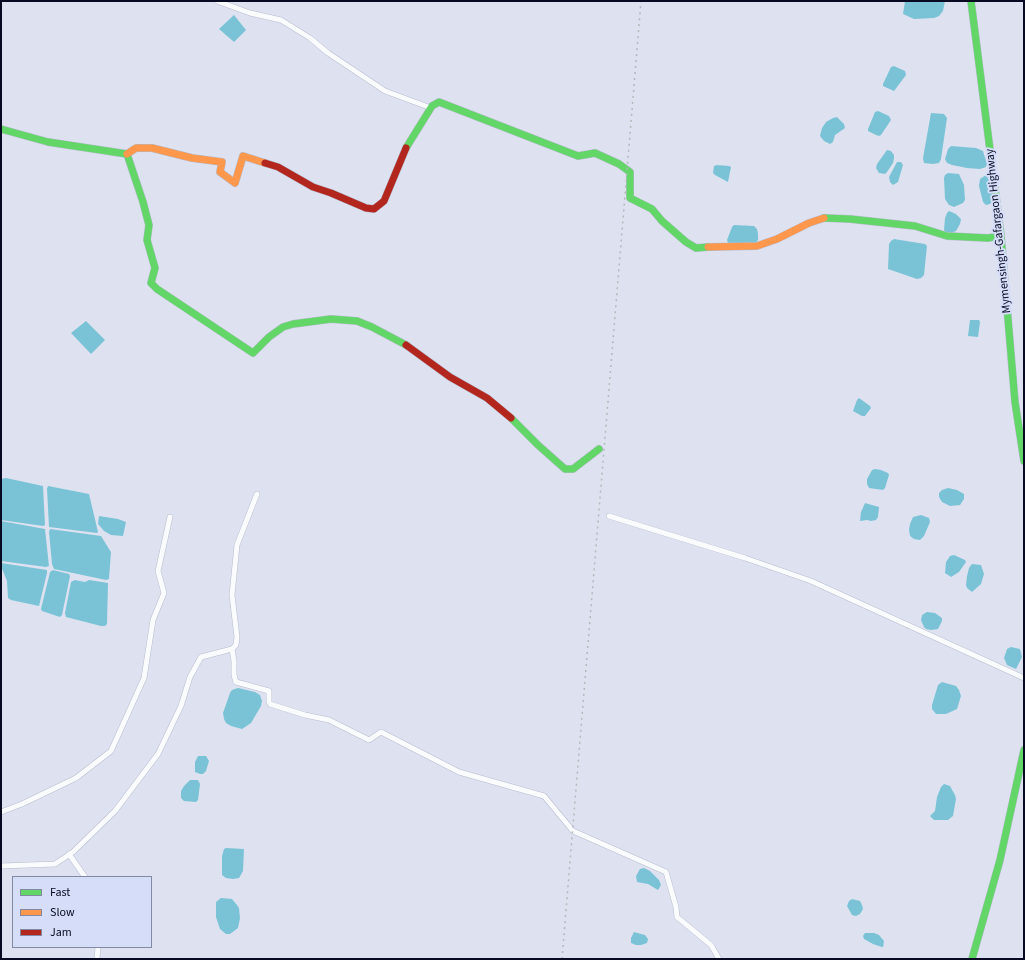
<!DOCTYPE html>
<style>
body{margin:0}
#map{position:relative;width:1025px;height:960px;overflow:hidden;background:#dee2f0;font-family:"Source Sans 3",sans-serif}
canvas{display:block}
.frame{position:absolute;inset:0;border:2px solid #070a20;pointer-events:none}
.legend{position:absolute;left:12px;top:876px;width:140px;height:72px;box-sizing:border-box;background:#d6ddf8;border:1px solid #8389a2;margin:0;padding:5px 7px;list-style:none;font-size:12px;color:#070a20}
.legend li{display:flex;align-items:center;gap:8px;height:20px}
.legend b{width:20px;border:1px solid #8389a2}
</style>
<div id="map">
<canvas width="1025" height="960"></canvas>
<div class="frame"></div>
<ul class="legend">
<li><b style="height:5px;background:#63d668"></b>Fast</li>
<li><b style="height:5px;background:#ff974d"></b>Slow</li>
<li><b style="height:5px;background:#b3261e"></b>Jam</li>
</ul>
</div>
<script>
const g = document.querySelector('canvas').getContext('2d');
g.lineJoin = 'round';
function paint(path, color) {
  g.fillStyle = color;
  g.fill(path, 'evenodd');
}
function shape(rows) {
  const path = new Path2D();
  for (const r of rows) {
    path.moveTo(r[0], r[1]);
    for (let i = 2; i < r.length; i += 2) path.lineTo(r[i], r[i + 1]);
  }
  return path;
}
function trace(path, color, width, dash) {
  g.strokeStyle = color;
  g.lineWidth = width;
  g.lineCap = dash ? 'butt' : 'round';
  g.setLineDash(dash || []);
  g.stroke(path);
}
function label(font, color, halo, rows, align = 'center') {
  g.font = font + ' "Source Sans 3",sans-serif';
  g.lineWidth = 4;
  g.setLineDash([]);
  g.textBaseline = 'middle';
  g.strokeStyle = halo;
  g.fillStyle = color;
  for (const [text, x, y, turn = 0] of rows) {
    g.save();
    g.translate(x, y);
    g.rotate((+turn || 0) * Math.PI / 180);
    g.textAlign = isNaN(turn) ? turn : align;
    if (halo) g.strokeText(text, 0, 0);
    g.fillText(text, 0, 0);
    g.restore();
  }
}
const water = shape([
 [905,1,945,1,943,11,939,16,934,18,914,19,903,14],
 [234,15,246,30,234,42,219,29],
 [894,66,905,71,906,75,894,91,883,86,883,84,891,67],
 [878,111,889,116,891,120,881,135,879,136,876,135,868,131,868,129,875,112],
 [931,113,944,114,947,118,941,159,939,163,933,164,924,163,923,158],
 [837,117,844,124,845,128,835,135,833,142,830,144,824,141,820,136,822,128,826,122,833,118],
 [951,146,976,148,983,151,987,164,986,167,980,169,967,168,952,165,947,163,945,159,948,149],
 [887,150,891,151,894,155,894,158,893,163,887,172,885,174,879,173,876,168,877,164],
 [897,162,901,162,903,165,898,182,893,185,890,182,889,177],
 [717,165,729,166,731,167,728,182,715,175,713,173,714,166],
 [948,173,959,174,964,185,965,200,963,203,954,207,949,205,945,199,944,178,945,175],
 [986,175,991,183,993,200,990,204,986,205,983,202,979,186,980,179],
 [949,211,956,214,961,219,960,224,956,231,951,233,945,232,944,230,945,218,947,213],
 [734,225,754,226,757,229,758,234,758,240,756,243,728,243,727,240,732,227],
 [894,239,925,244,927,246,924,275,921,278,917,279,888,269,889,244,891,241],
 [970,320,979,320,980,322,978,337,968,336],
 [86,321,105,340,91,354,71,333],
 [859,398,870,406,871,408,865,416,862,416,853,411,857,400],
 [875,469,881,470,888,473,889,475,885,488,883,490,869,488,867,484,867,479,872,470],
 [6,478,43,486,45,525,43,526,1,520,1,479],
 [48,486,89,494,98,532,97,533,49,527,47,489],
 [948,488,957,490,964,494,964,499,960,505,950,506,942,502,939,497,939,493,942,490],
 [865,503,879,507,878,517,876,520,871,521,867,520,860,521,861,512],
 [921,515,929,518,930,522,924,536,920,540,914,539,910,536,909,530,910,524,913,517],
 [99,516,118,519,126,522,123,536,111,535,104,531,98,524],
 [1,521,45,529,49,566,46,567,1,561],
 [50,529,101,536,111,552,109,579,106,580,54,569,52,564,49,532],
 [954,555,965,560,966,562,959,572,951,577,945,573,946,562,950,556],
 [1,563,47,570,47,573,39,606,11,600,8,598,7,581,1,566],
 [972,564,981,565,984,574,981,584,972,592,967,588,966,585,967,576,969,568],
 [53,570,69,574,70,576,62,615,60,617,42,611,41,609,50,572],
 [75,580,85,582,89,580,108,583,107,624,105,626,101,626,66,617,65,613,71,582],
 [927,612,935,613,942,618,942,621,938,629,931,630,926,629,924,627,921,620,922,615],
 [1011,647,1020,649,1022,657,1016,669,1007,665,1004,658,1007,649],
 [942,682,956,686,959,690,961,696,957,709,946,714,936,714,932,709,932,705,938,685],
 [238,688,255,692,260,695,262,701,261,706,251,723,242,729,231,726,226,723,224,719,223,713,230,693,232,690],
 [198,756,206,756,209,761,206,771,203,774,200,774,195,772,195,762],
 [190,780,198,780,200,784,198,800,196,802,184,801,181,798,181,791,184,786],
 [944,784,950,786,955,795,956,799,953,816,948,820,934,820,930,816,935,811,937,797,941,787],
 [226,848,244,849,243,871,239,878,233,879,226,878,222,875,222,856,224,849],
 [644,868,650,871,659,880,661,885,658,890,648,884,637,882,636,876,640,869],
 [221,898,232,899,237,905,239,908,240,918,238,928,230,934,226,934,220,929,216,917,216,902],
 [852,899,860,901,862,905,863,909,860,914,856,916,852,915,847,906,849,901],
 [634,932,645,935,648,939,647,943,641,945,636,945,631,943,631,938],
 [865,933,874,933,879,935,884,941,883,947,882,947,873,944,864,939,863,936]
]);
const street = shape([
 [217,1,250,13,281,20,310,38,328,53,385,91,431,108],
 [609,516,745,558,811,581,1024,678],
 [232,649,234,661,234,675,236,682,269,691,269,702,270,704,305,715,329,720,369,740,381,732,459,772,544,796,573,831,666,872,676,907,677,917,711,945,719,959],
 [1,812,22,804,76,778,111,751,144,678,153,620,164,593,158,571,170,517],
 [69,854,85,877],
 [1,866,55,864,73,852,115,811,158,754,181,706,190,677,201,657,232,649,236,645,237,637,232,595,237,545,257,494],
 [97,959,98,947]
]);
const fast = shape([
 [971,1,1001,236,1015,402,1024,461],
 [1,129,48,142,127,154,143,202,149,225,147,240,155,268,151,283,157,289,253,353,269,337,283,327,293,324,331,319,357,321,372,327,406,345],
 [406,148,432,106,439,102,578,156,595,153,619,164,630,172,630,198,652,209,662,221,686,242,696,248,708,247],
 [824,218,850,219,915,226,947,236,988,238,1001,236],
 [511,418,538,445,565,469,573,469,599,449],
 [972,959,1000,860,1024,750]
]);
const slow = shape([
 [127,154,136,148,152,148,192,158,222,162,220,172,235,183,243,156,265,163],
 [708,247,757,246,777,239,809,223,824,218]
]);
const jam = shape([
 [265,163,278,167,313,187,331,193,366,208,374,209,384,201,406,148],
 [406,345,450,377,487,398,511,418]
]);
const rail = shape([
 [562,959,641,1]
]);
const streetNames = [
 ["Mymensingh-Gafargaon Highway",999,231,-96]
];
paint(water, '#7ac3d7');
trace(street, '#b6bccd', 6);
trace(fast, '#b6bccd', 8);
trace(slow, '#b6bccd', 8);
trace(jam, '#b6bccd', 8);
trace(street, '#fafbfd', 5);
trace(fast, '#63d668', 7);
trace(slow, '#ff974d', 7);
trace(jam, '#b3261e', 7);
trace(rail, '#b5b7bb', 1.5, [2, 4]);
label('12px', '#070a20', '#d6ddf8', streetNames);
</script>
